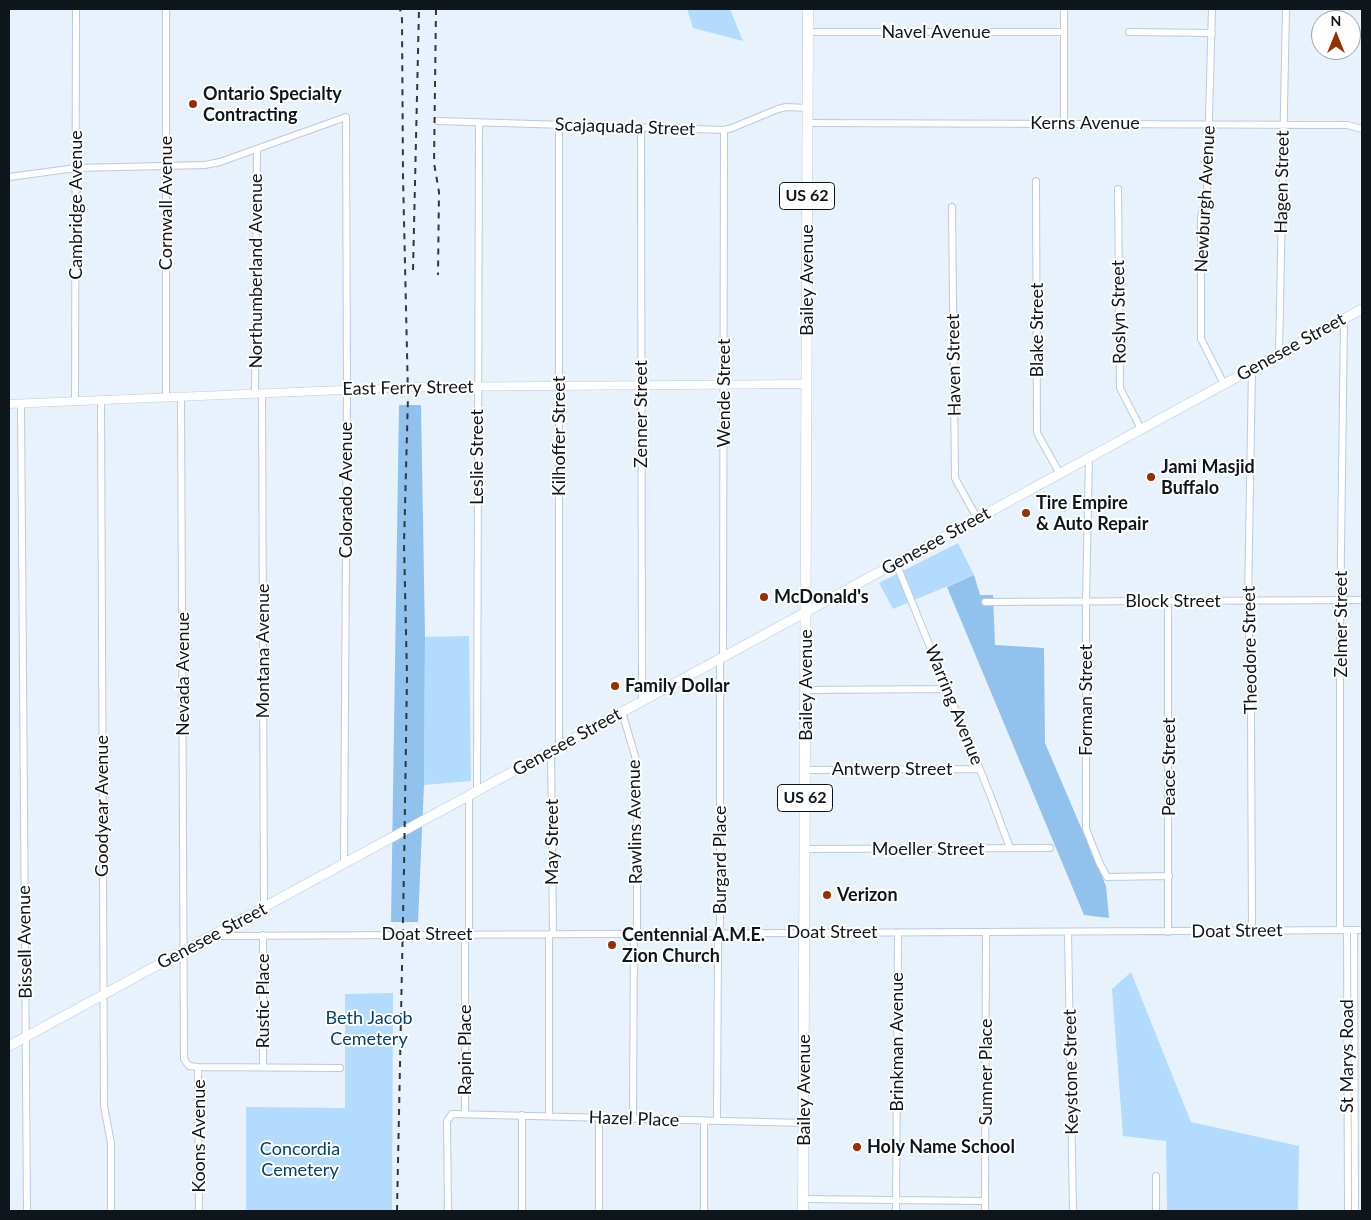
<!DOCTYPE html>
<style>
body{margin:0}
#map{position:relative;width:1371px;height:1220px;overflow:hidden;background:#e8f2fc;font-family:Lato,sans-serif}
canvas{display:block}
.frame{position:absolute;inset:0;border:10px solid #0f161b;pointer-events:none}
.north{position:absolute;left:1311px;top:10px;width:50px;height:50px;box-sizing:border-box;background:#fefefe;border:1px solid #9ea1a3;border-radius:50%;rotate:0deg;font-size:14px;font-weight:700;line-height:20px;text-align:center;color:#0f161b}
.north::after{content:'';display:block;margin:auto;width:18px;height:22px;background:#942f00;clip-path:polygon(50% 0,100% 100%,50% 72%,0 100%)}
</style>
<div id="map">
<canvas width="1371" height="1220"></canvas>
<div class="frame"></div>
<div class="north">N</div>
</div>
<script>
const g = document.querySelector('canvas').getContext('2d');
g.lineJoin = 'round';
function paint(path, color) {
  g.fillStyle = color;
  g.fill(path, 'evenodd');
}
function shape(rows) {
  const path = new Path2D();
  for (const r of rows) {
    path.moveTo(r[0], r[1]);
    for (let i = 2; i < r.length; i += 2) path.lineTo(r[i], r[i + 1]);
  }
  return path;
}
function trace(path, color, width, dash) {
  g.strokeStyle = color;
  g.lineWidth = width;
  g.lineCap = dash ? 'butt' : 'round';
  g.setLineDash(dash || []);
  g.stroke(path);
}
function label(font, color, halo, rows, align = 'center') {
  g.font = font + ' Lato,sans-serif';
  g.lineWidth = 4;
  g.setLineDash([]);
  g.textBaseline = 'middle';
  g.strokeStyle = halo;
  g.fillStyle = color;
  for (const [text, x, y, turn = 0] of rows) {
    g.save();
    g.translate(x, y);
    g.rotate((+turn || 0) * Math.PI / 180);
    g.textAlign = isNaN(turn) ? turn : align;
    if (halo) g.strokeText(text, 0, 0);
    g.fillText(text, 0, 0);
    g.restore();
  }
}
const green = shape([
 [687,9,730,9,743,41,693,28],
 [958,543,974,575,893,609,879,583],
 [469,636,471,781,424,785,425,637],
 [1131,972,1191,1122,1299,1146,1298,1211,1167,1211,1166,1141,1123,1136,1112,989],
 [393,993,392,1211,246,1211,246,1107,345,1108,345,994]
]);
const forest = shape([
 [399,405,421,405,425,637,424,785,418,922,391,922],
 [974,575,980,595,993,595,995,645,1044,648,1045,743,1106,886,1109,918,1084,915,947,587]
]);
const minor = shape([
 [1064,9,1064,123],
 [1212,9,1207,192,1201,217,1201,339,1224,384],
 [808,32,1064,32],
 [1129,32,1212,33],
 [438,121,724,130,732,128,778,109,786,107,808,108],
 [808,123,1348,125,1362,129],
 [641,127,642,701],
 [9,177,76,168,205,165,220,162,346,117,347,389,344,864],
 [1036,181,1037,433,1060,474],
 [1118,189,1120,388,1141,429],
 [952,207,955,478,977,518],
 [1279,354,1286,9],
 [255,393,257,149],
 [262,393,264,908],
 [166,397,166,9],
 [181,397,184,1059,189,1066,198,1067,199,1211],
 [101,400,104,1106,111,1143,111,1211],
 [75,401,76,9],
 [21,404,27,1211],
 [1089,457,1086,601,1086,829,1099,862,1107,877,1169,876],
 [896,563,991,797,1010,848],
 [1168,601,1168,932],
 [985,602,1362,600],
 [723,657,724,130],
 [806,690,947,689],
 [622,712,635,756,637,767,637,934],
 [559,747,559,126],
 [551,750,553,934],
 [805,770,979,769],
 [477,791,479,122],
 [469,796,469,934],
 [805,849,1050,848],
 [1340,930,1340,628,1344,319],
 [1347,930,1348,1211],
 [1354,930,1355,1211],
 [1252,931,1251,716,1248,601,1252,369],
 [1068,933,1073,1211],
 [465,934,465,1114],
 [263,935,263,1066],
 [214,936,1362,930],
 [198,1067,340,1068],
 [549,1116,549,934],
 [599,1118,599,1211],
 [633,1118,634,934],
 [717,1121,718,943,720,921,720,659],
 [1156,1176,1156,1211],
 [803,1199,985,1201],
 [448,1211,447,1121,452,1114,803,1123],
 [522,1211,522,1115],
 [704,1211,704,1120],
 [896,1211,898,933],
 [985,1211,986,933]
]);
const tertiary = shape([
 [9,404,414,387,807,384]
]);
const secondary = shape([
 [9,1046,1362,309]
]);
const primary = shape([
 [803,1211,808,9]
]);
const rail = shape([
 [436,9,434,163,439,192,438,275],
 [413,270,419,9],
 [397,1211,404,869,407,676,404,544,408,396,403,176,402,19,400,9]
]);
const markers = [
 [193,104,5,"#942f00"],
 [1151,477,5,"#942f00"],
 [1026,513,5,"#942f00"],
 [764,597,5,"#942f00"],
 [615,686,5,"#942f00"],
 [827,895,5,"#942f00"],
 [612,945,5,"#942f00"],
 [857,1147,5,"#942f00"]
];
const shields = [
 [807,196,55],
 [805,798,55]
];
const shieldNames = [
 ["US 62",807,196],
 ["US 62",805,798]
];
const streetNames = [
 ["Navel Avenue",936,32],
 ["Kerns Avenue",1085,123],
 ["Scajaquada Street",625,127,2],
 ["Hagen Street",1282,182,-89],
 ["Newburgh Avenue",1205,199,-87],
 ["Cornwall Avenue",166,203,-90],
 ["Cambridge Avenue",76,205,-90],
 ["Northumberland Avenue",256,271,-90],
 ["Bailey Avenue",807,280,-90],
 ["Roslyn Street",1119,312,-91],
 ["Blake Street",1037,330,-90],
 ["Genesee Street",1291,347,-29],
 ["Haven Street",954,365,-91],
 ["East Ferry Street",408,388,-1],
 ["Wende Street",724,393,-90],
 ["Zenner Street",641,414,-90],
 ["Kilhoffer Street",559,436,-90],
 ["Leslie Street",477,457,-90],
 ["Colorado Avenue",346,490,-90],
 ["Genesee Street",936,541,-29],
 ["Block Street",1173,601],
 ["Zelmer Street",1341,624,-90],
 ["Theodore Street",1250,650,-91],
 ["Montana Avenue",263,651,-90],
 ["Nevada Avenue",183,674,-90],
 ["Bailey Avenue",806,685,-90],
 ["Forman Street",1086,700,-90],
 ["Warring Avenue",954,705,68],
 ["Genesee Street",567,742,-29],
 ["Peace Street",1169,767,-90],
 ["Antwerp Street",892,769],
 ["Goodyear Avenue",102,806,-90],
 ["Rawlins Avenue",635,822,-91],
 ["May Street",552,842,-90],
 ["Moeller Street",928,849],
 ["Burgard Place",720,860,-90],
 ["Doat Street",1237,931,-1],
 ["Doat Street",832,932],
 ["Doat Street",427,934],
 ["Genesee Street",212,936,-28],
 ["Bissell Avenue",25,942,-91],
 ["Rustic Place",263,1001,-90],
 ["Brinkman Avenue",897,1042,-90],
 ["Rapin Place",465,1050,-90],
 ["St Marys Road",1347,1056,-90],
 ["Sumner Place",986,1072,-90],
 ["Keystone Street",1071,1072,-91],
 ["Bailey Avenue",804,1090,-90],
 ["Hazel Place",634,1119,2],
 ["Koons Avenue",199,1136,-90]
];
const poiNames = [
 ["Ontario Specialty",203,94],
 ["Contracting",203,115],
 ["Jami Masjid",1161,467],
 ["Buffalo",1161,488],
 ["Tire Empire",1036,503],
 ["& Auto Repair",1036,524],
 ["McDonald's",774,597],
 ["Family Dollar",625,686],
 ["Verizon",837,895],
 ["Centennial A.M.E.",622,935],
 ["Zion Church",622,956],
 ["Holy Name School",867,1147]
];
const parkNames = [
 ["Beth Jacob",369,1018],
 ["Cemetery",369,1039],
 ["Concordia",300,1149],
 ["Cemetery",300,1170]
];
paint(green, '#b3dbfe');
paint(forest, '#90c2ed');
trace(minor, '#bacbdb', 8);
trace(tertiary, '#bacbdb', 9);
trace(secondary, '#bacbdb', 10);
trace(primary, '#bacbdb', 11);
trace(minor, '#fff', 6);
trace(tertiary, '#fff', 8);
trace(secondary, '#fff', 9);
trace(primary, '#fff', 10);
trace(rail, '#30373d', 2, [6, 6]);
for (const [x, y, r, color] of markers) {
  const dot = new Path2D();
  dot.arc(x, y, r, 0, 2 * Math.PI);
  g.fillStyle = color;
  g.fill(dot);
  trace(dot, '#fefefe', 2);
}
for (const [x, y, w] of shields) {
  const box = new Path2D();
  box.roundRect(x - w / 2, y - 13.5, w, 27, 4);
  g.fillStyle = '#fefefe';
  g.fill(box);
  trace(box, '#0f161b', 1);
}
label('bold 16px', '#0f161b', null, shieldNames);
label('18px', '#0f161b', '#fefefe', streetNames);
label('bold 18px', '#0f161b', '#fefefe', poiNames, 'left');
label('18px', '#034068', '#fefefe', parkNames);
</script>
